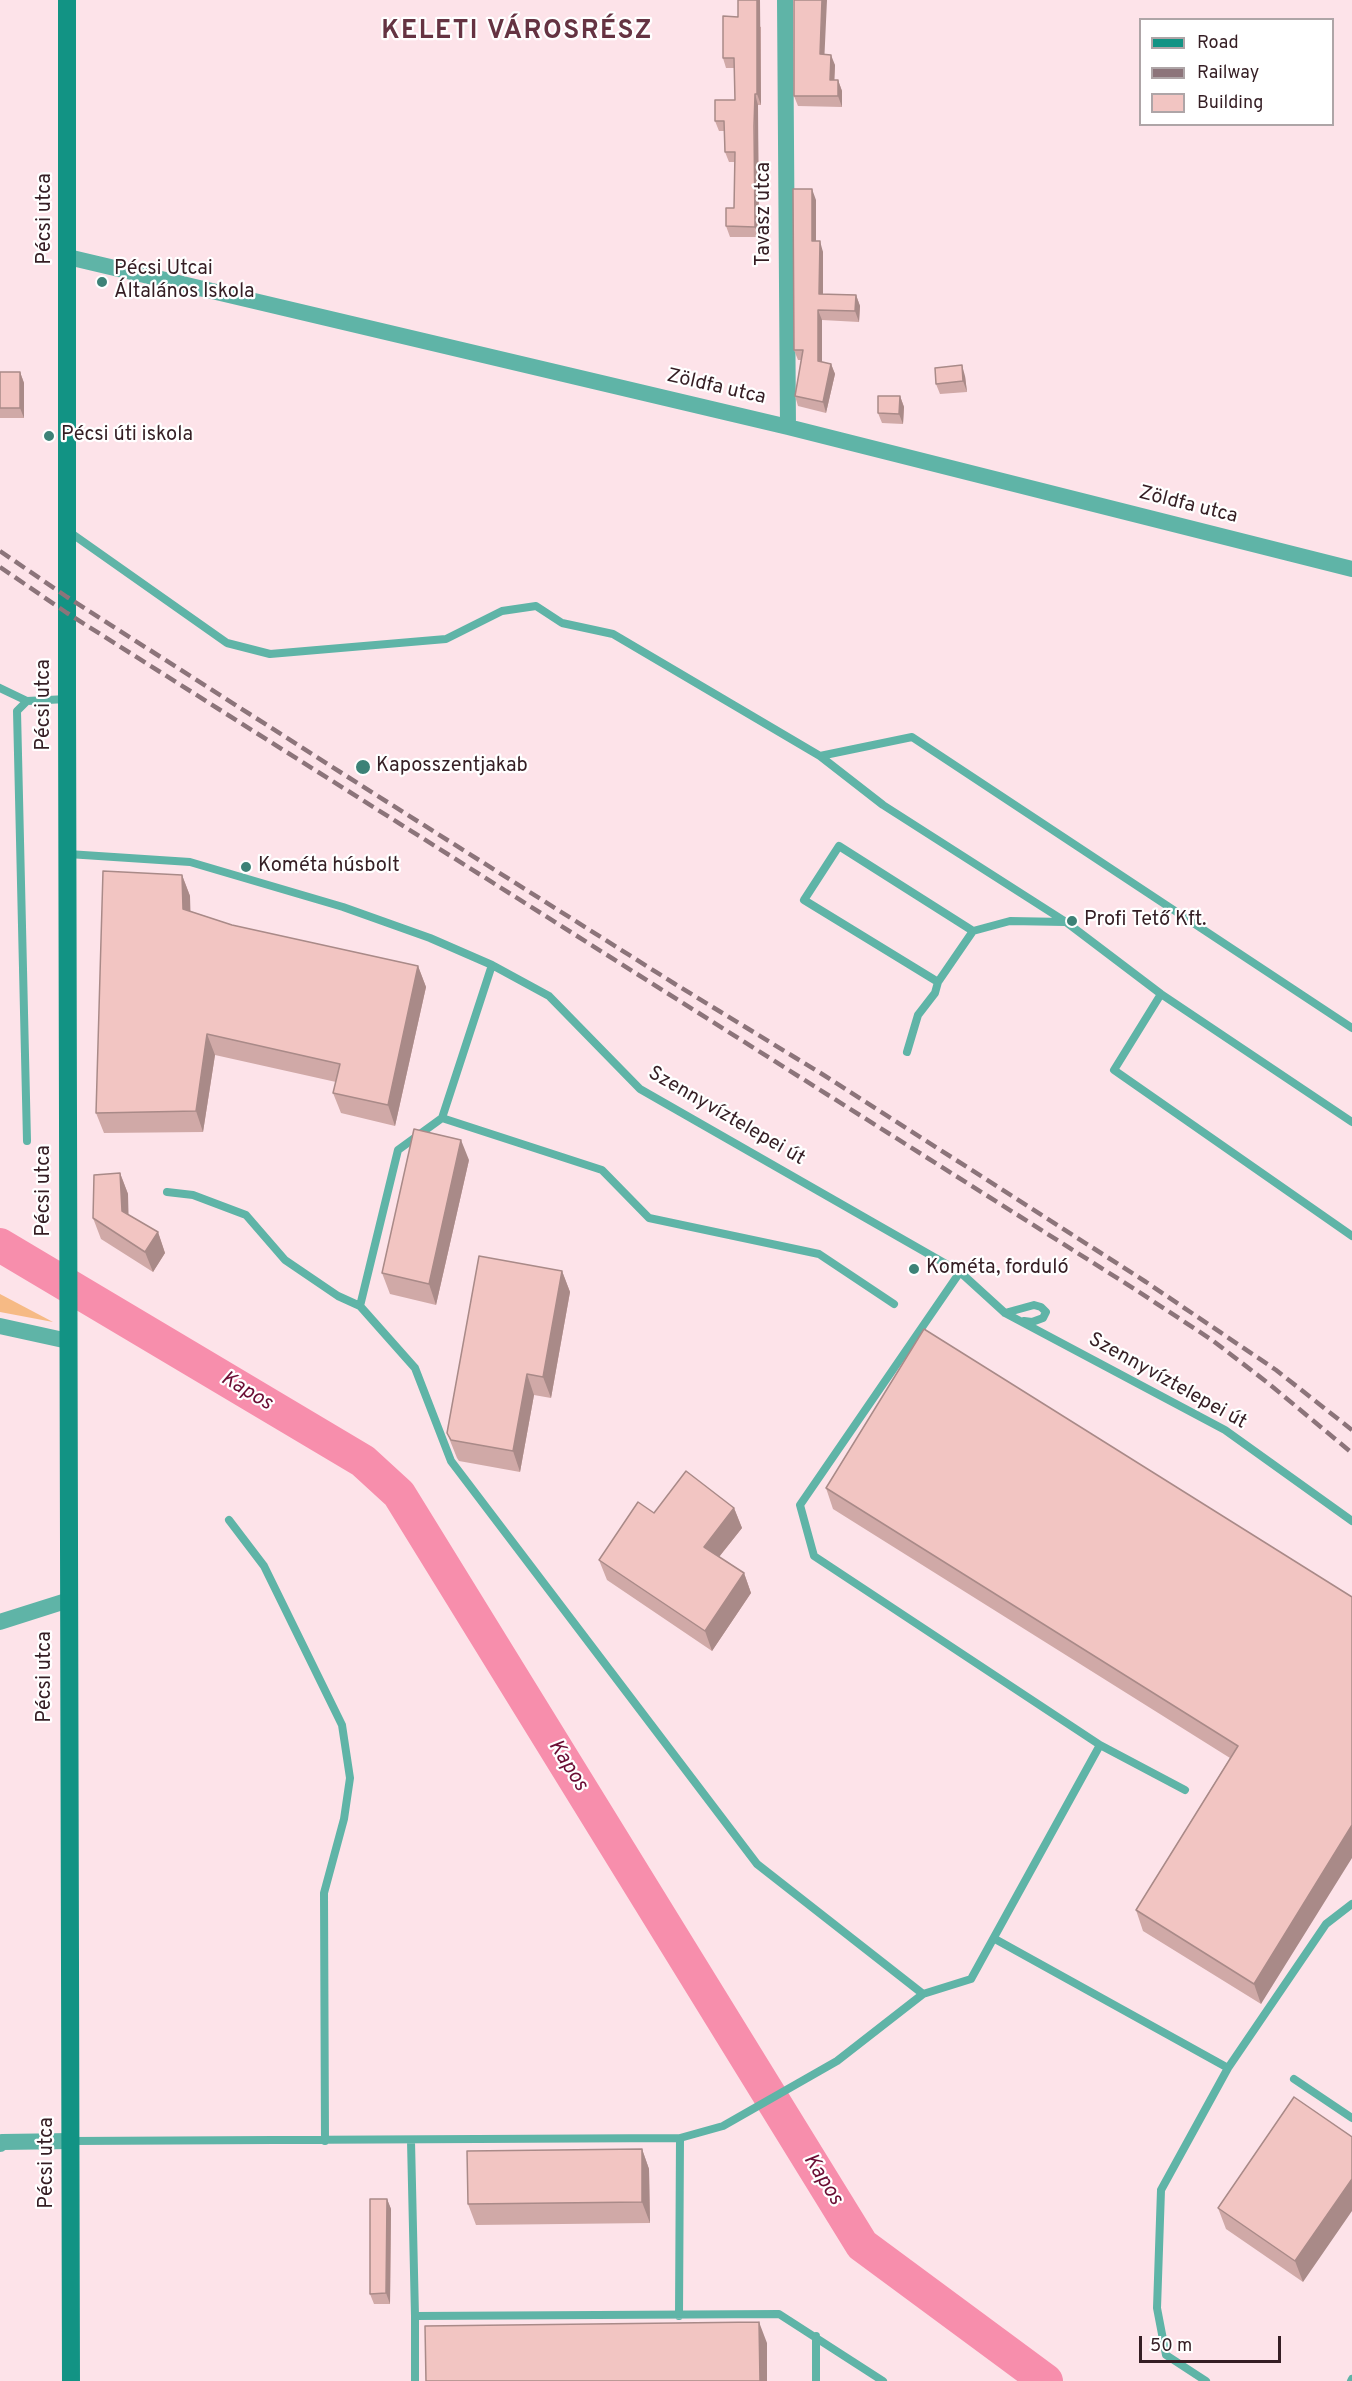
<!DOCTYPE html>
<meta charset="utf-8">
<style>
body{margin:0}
#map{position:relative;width:1352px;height:2381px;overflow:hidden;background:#fde3e9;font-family:Overpass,sans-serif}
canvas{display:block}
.legend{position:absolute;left:1139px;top:18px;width:195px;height:108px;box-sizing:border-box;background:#fff;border:2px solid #aea5a7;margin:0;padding:8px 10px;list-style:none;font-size:18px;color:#351e24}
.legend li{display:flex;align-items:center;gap:12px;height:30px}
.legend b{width:30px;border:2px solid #aea5a7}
.scale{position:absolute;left:1139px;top:2336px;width:142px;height:27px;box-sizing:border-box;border:3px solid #351e24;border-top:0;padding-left:8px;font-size:18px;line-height:21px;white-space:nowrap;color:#351e24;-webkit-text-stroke:4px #fff;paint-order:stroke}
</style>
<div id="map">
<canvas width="1352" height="2381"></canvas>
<ul class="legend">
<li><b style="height:8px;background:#129384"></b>Road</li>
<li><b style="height:8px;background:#8c747a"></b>Railway</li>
<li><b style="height:16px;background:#f2c5c2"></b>Building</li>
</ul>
<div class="scale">50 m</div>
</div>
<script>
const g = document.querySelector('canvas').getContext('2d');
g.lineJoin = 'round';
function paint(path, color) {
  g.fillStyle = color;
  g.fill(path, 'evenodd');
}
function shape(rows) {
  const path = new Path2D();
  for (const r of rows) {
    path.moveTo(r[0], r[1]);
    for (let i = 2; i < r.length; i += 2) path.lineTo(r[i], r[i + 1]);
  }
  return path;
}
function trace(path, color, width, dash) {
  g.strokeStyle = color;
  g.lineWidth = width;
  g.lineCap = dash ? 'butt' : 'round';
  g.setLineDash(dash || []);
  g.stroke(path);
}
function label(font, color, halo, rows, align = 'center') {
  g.font = font + ' Overpass,sans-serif';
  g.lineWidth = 4.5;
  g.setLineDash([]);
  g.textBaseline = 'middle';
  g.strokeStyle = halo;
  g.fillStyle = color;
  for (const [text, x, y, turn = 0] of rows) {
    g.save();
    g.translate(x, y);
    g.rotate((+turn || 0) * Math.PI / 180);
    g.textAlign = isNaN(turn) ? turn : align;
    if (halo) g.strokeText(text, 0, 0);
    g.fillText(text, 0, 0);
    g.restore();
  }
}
const green = shape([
 [0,1294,53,1322,0,1312]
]);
const river = shape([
 [0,1245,363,1461,399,1494,862,2245,1046,2381]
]);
const lane = shape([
 [68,531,227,643,270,654,446,639,502,611,536,606,562,623,613,634,820,756,912,737,1352,1028],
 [0,688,27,701],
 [820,756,883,805,1066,922,1161,994,1352,1122],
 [68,854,190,862,343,907,430,938,492,965,549,996,640,1089,960,1272,1005,1313,1225,1430,1352,1521],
 [973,931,938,982,804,900,839,846,973,931,1010,921,1065,922],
 [492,965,442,1118,602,1170,649,1218,819,1254,894,1304],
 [1161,994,1114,1070,1352,1236],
 [907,1052,918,1015,935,993,938,982],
 [442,1118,398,1150,360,1306,415,1368,451,1461,757,1864,923,1994],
 [27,1141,17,711,27,701,67,699],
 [167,1192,193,1195,246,1215,285,1260,338,1296,360,1306],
 [960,1272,800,1505,814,1556,1100,1745,1185,1790],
 [1005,1313,1034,1305,1041,1307,1046,1312,1043,1318,1032,1322,1024,1321],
 [229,1520,264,1566,342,1725,350,1778,344,1819,324,1893,325,2141],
 [995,1939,1228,2068],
 [1294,2079,1352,2118],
 [71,2141,680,2138,723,2126,837,2061,923,1994,971,1979,1100,1745],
 [411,2141,415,2316,779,2314,883,2381],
 [415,2316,415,2381],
 [679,2316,680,2138],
 [816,2336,816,2381],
 [1206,2381,1166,2355,1157,2308,1161,2190,1228,2068,1326,1924,1352,1904],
 [1351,2381,1352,2379]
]);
const street = shape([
 [785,0,788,427],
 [68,257,788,427,1352,569],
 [0,1326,68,1341],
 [0,1622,69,1600],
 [0,2144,2,2142,71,2141]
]);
const secondary = shape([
 [67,0,67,699,71,2381]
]);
const rail = shape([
 [0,551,67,597,362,786,675,984,822,1074,1146,1282,1276,1370,1352,1430],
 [0,567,67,613,1136,1290,1212,1340,1268,1383,1352,1453]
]);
const wall = shape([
 [738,17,761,27,761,105,758,105,758,137,759,237,730,237,726,226,734,208,735,162,729,162,725,152,724,131,719,131,715,121,735,100,734,68,726,68,723,58],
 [824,54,835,65,834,80,838,80,842,91,842,107,798,106,794,96],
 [816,200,816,241,823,252,823,294,856,295,860,306,859,322,822,320,822,362,831,364,835,374,826,413,798,406,795,396,801,360,798,360,794,350],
 [0,372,20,372,24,383,24,418,0,418],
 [965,376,967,392,940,394,936,384],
 [900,396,904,407,903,424,882,423,878,413],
 [182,875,190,896,190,911,232,925,418,966,426,987,395,1126,341,1113,333,1093,336,1082,215,1055,203,1132,104,1133,96,1113],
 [469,1160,436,1305,390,1294,382,1273],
 [120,1173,128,1194,128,1215,158,1232,165,1253,153,1272,101,1239,93,1218],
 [562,1271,570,1292,551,1398,534,1395,520,1472,459,1461,457,1458,447,1433],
 [826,1488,1352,1597,1261,2004,1143,1931,1136,1910,1230,1758,833,1509],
 [734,1508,742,1528,719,1557,744,1573,751,1593,712,1651,607,1580,599,1560,654,1513],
 [1294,2097,1303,2282,1226,2229,1218,2208],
 [642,2149,649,2169,650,2223,476,2225,468,2204],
 [387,2199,391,2209,390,2304,374,2304,370,2294]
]);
const shadedWall = shape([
 [757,0,760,0,761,105,757,94],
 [822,0,827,0,824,65,820,54],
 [831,55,835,65,834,91,830,80],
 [838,80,842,91,842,107,838,96],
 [755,94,758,105,759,237,755,227],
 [812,189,816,200,816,252,812,241],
 [820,241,823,252,823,305,819,294],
 [856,295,860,306,859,322,855,311],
 [818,310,822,320,822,372,818,361],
 [831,364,835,374,826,413,823,402],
 [962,365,965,376,967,392,963,381],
 [20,372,24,383,24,418,20,408],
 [900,396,904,407,903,424,899,414],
 [182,875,190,896,191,930,183,909],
 [418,966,426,987,395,1126,388,1105],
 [207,1034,215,1055,203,1132,196,1111],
 [461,1140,469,1160,436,1305,429,1284],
 [120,1173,128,1194,129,1232,122,1211],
 [158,1232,165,1253,153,1272,145,1252],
 [562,1271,570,1292,551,1398,543,1377],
 [527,1374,534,1395,520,1472,513,1451],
 [734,1508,742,1528,711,1567,704,1547],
 [744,1573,751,1593,712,1651,705,1631],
 [1352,1825,1352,1858,1261,2004,1254,1984],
 [642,2149,649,2169,650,2223,642,2202],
 [1352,2179,1352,2211,1303,2282,1295,2261],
 [387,2199,391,2209,390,2304,386,2293],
 [759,2322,767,2343,767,2381,760,2381]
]);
const building = shape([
 [738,0,757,0,757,94,755,94,754,126,755,227,726,226,726,208,734,208,735,152,725,152,724,121,715,121,715,100,735,100,734,58,723,58,723,16,738,17,738,0],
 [794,0,822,0,820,54,831,55,830,80,838,80,838,96,794,96,794,0],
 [793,189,812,189,812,241,820,241,819,294,856,295,855,311,818,310,818,361,831,364,823,402,795,396,803,350,794,350,793,189],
 [962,365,963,381,936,384,935,368,962,365],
 [0,372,20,372,20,408,0,408,0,372],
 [878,396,900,396,899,414,878,413,878,396],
 [103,871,182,875,183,909,232,925,418,966,388,1105,333,1093,340,1064,207,1034,196,1111,96,1113,103,871],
 [414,1129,461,1140,429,1284,382,1273,414,1129],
 [120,1173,122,1211,158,1232,145,1252,93,1218,94,1175,120,1173],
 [479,1256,562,1271,543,1377,527,1374,513,1451,451,1440,447,1433,479,1256],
 [924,1329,1352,1597,1352,1825,1254,1984,1136,1910,1238,1746,826,1488,924,1329],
 [686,1471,734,1508,704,1547,744,1573,705,1631,599,1560,638,1502,654,1513,686,1471],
 [1294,2097,1352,2137,1352,2179,1295,2261,1218,2208,1294,2097],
 [642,2149,642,2202,468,2204,467,2151,642,2149],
 [370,2199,387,2199,386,2293,370,2294,370,2199],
 [759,2322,760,2381,426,2381,425,2326,759,2322]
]);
const markers = [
 [102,282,6,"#3d8277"],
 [49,436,6,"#3d8277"],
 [363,767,8,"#3d8277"],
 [246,867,6,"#3d8277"],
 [1072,921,6,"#3d8277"],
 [914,1269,6,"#3d8277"]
];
const streetNames = [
 ["Tavasz utca",765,214,-90],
 ["Pécsi utca",46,219,-90],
 ["Zöldfa utca",716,388,13],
 ["Zöldfa utca",1188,506,14],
 ["Pécsi utca",45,705,-90],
 ["Szennyvíztelepei út",726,1117,30],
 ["Pécsi utca",45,1191,-90],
 ["Szennyvíztelepei út",1167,1382,29],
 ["Pécsi utca",46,1677,-90],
 ["Pécsi utca",48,2163,-90]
];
const poiNames = [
 ["Pécsi Utcai",114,270],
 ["Általános Iskola",114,293],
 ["Pécsi úti iskola",61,436],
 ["Kaposszentjakab",376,767],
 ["Kométa húsbolt",258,867],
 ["Profi Tető Kft.",1084,921],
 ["Kométa, forduló",926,1269]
];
const waterNames = [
 ["Kapos",246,1392,31],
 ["Kapos",567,1766,58],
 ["Kapos",822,2180,58]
];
const districtNames = [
 ["KELETI VÁROSRÉSZ",517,33]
];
paint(green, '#f6ba85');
trace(river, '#f78eac', 34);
trace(lane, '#5fb4a7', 8);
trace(street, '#5fb4a7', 16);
trace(secondary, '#129384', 18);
trace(rail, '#8c747a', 4.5, [12, 6]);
paint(wall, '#d0a9a7');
paint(shadedWall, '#a98a88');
paint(building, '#f2c5c2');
trace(building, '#a98a88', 1.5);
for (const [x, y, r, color] of markers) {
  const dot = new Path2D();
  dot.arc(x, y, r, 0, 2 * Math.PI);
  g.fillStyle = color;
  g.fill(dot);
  trace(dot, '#fff', 2);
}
label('20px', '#351e24', '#fff', streetNames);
label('20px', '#351e24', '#fff', poiNames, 'left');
label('italic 21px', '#6b0d34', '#fff', waterNames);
g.letterSpacing = '1.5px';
label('bold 26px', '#653342', '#fff', districtNames);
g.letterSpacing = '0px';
</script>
